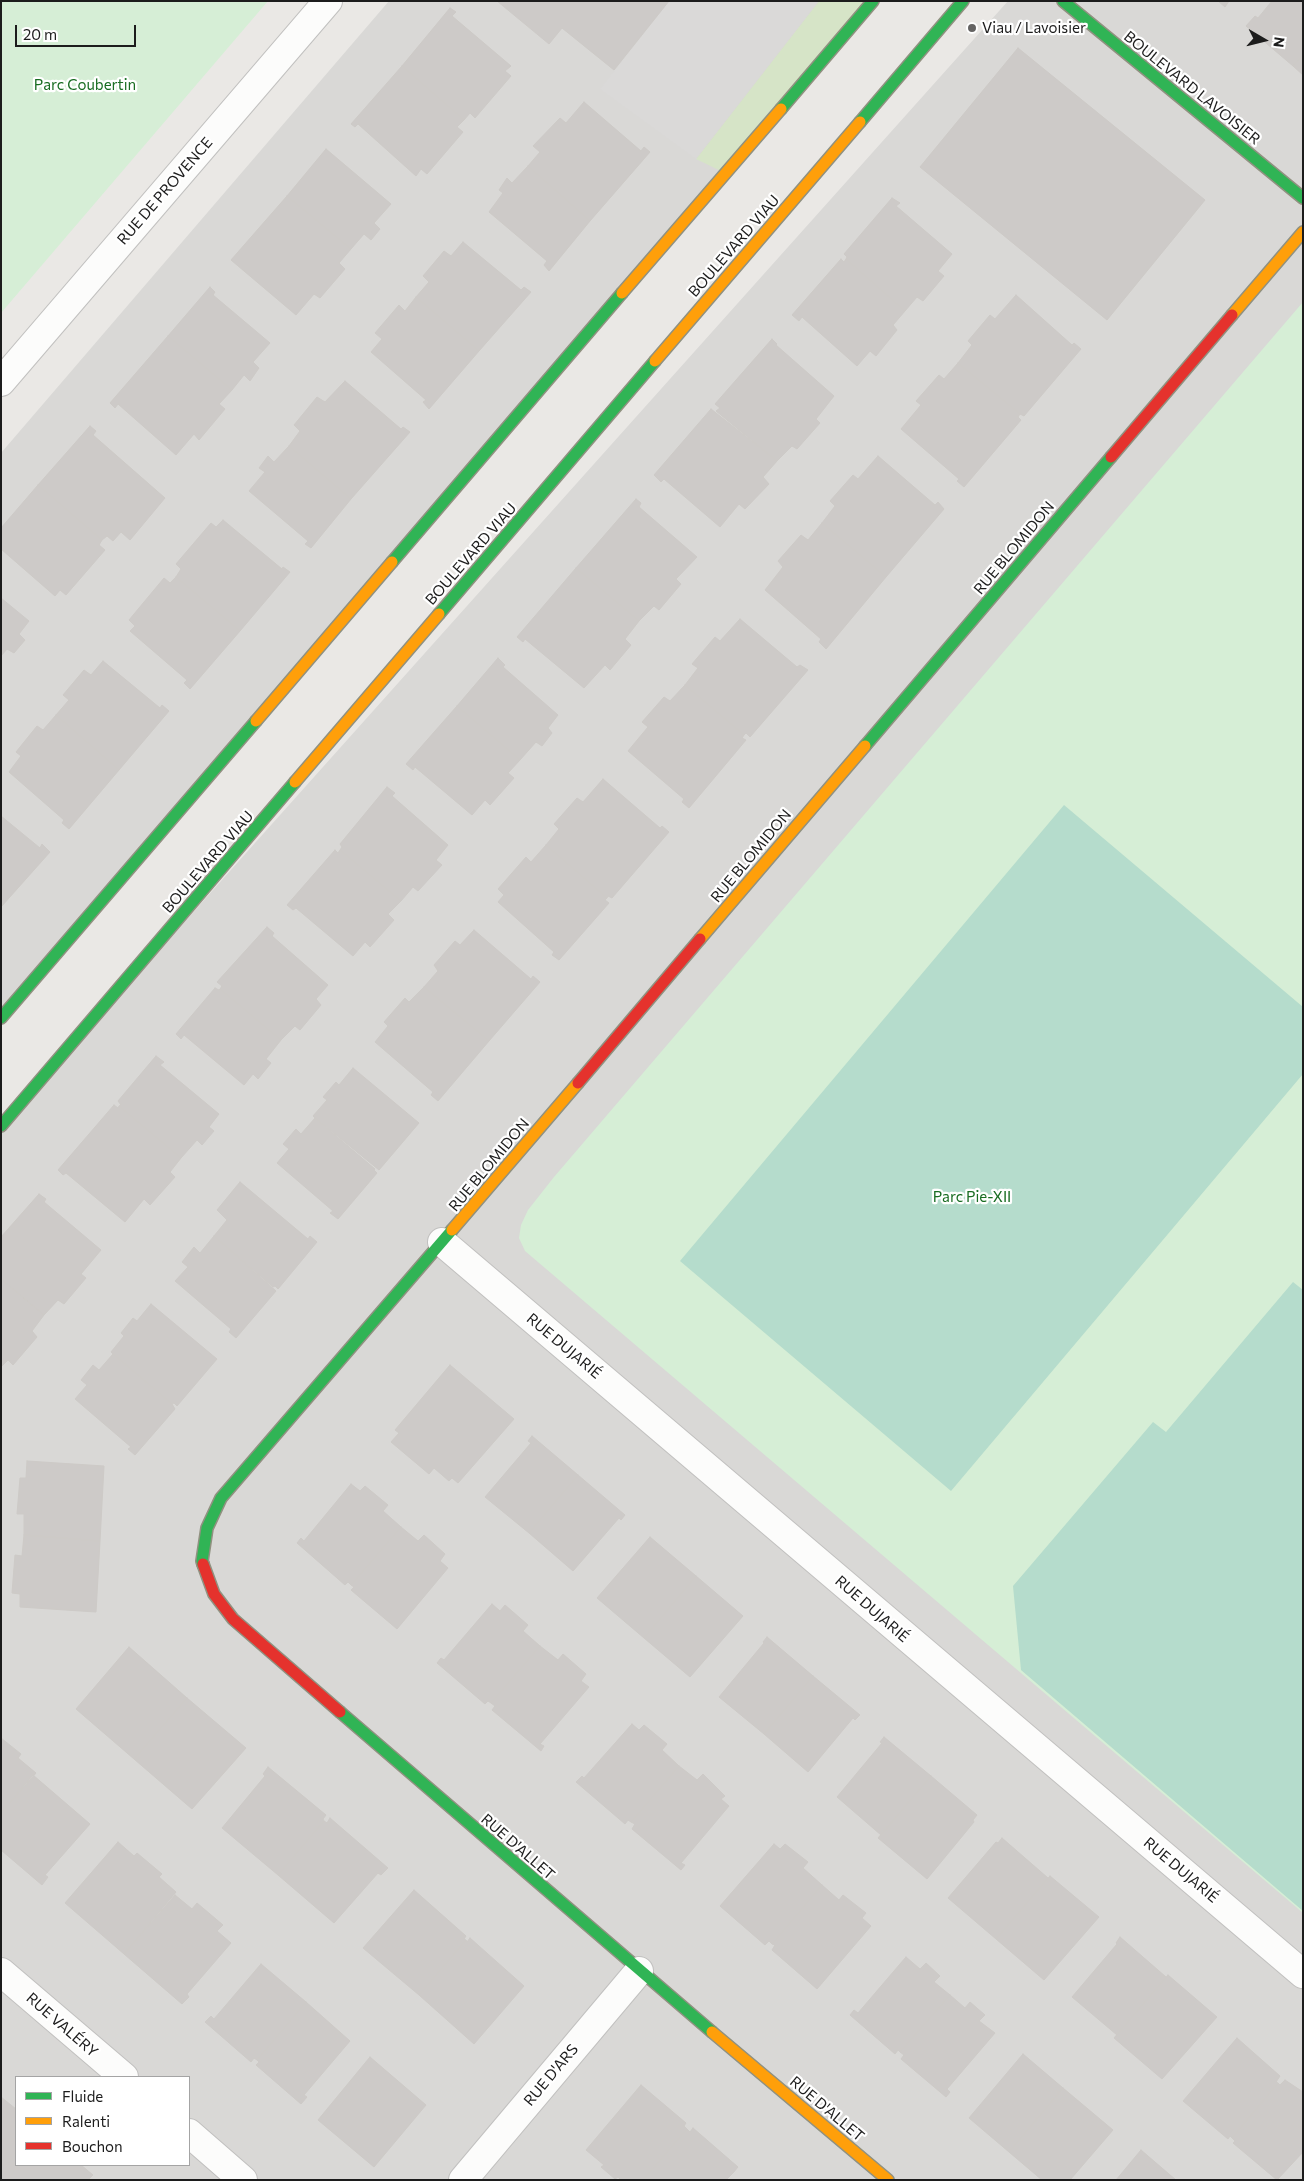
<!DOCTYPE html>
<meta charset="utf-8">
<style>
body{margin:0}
#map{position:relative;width:1304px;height:2181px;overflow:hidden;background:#eae8e5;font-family:Commissioner,sans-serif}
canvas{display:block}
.frame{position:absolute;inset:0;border:2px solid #1c1c1c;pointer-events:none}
.legend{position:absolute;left:15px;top:2076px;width:175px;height:90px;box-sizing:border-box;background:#fff;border:1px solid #a4a4a4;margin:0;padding:6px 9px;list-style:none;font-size:15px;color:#1c1c1c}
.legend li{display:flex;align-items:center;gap:10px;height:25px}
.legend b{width:25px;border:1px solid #a4a4a4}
.north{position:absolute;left:1239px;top:15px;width:50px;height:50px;-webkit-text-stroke:4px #fff;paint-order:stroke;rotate:98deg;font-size:14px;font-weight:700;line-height:20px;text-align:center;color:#1c1c1c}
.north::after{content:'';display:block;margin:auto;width:18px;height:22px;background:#1c1c1c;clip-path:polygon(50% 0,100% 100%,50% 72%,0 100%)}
.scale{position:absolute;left:15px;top:25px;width:121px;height:22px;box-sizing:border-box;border:2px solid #1c1c1c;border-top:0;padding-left:6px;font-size:15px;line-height:18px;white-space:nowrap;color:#1c1c1c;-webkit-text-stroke:4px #fff;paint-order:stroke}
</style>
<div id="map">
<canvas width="1304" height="2181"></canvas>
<div class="frame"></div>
<ul class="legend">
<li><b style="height:6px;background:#30b455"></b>Fluide</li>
<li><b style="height:6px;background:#ff9f0a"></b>Ralenti</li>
<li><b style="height:6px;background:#e5322d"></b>Bouchon</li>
</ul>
<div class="north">N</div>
<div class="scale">20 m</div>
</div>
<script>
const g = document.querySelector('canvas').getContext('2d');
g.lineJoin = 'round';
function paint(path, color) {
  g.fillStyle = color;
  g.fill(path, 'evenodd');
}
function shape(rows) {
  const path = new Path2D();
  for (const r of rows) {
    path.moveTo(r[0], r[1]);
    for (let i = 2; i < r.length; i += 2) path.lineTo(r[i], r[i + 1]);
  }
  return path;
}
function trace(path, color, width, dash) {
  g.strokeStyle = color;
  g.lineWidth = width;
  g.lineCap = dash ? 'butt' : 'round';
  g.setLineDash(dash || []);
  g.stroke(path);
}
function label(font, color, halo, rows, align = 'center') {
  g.font = font + ' Commissioner,sans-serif';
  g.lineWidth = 4.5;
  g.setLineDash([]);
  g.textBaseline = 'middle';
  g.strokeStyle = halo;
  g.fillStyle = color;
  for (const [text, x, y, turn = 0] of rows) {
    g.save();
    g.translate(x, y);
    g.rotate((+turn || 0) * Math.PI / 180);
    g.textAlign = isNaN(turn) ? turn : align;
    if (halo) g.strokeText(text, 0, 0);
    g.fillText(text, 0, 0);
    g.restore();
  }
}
const residential = shape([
 [389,1,873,1,1,1018,1,453],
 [1008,1,1303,1,1303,2180,1,2180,1,1127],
 [16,2077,189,2077,189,2165,16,2165]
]);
const grass = shape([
 [819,1,873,1,725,173,696,159]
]);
const park = shape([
 [1,1,268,1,1,313],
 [1303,302,1303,1913,525,1251,519,1238,521,1225,528,1210,554,1177]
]);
const pitch = shape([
 [1064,805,1303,1007,1303,1074,951,1491,680,1261],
 [1293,1282,1303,1290,1303,1911,1021,1670,1013,1586,1153,1422,1166,1432]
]);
const parking = shape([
 [669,1,819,1,696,159,600,89]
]);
const building = shape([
 [497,1,669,1,614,70,562,28,549,44,497,1],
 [1218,1,1229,1,1225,7,1218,1],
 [1272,1,1303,1,1303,55,1293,66,1246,26,1255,16,1258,18,1272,1],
 [450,8,456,12,452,16,511,66,505,71,511,76,475,118,470,113,464,120,402,66,450,8],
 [1018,48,1205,200,1107,320,920,167,1018,48],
 [1303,55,1303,75,1293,66,1303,55],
 [402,66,464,120,457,127,463,132,427,174,421,169,416,176,358,124,355,127,351,124,402,66],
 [584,102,641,151,644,147,650,152,590,221,528,166,540,152,533,146,560,118,566,123,584,102],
 [326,149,391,204,374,223,380,229,371,240,364,234,351,249,287,196,326,149],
 [528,166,590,221,549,271,544,265,547,261,489,212,503,193,499,190,507,178,512,183,528,166],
 [287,196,351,249,339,263,345,269,320,298,314,294,296,315,231,260,287,196],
 [892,198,900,203,896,206,952,254,938,271,944,276,923,301,917,297,905,311,846,259,847,257,844,254,892,198],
 [463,242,521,290,524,287,531,292,479,351,416,297,429,282,423,276,444,251,451,256,463,242],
 [841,259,844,262,846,259,905,311,893,325,897,330,876,356,870,351,857,366,802,317,799,321,792,315,841,259],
 [210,287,215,292,213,295,270,343,253,362,259,368,250,381,244,375,232,390,168,336,210,287],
 [1016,295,1072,345,1074,343,1081,349,1024,416,1020,414,958,363,972,345,968,341,990,315,995,319,1016,295],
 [416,297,479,351,429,409,423,402,426,400,371,352,382,339,375,333,399,305,405,311,416,297],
 [168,336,232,390,219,404,225,409,199,440,194,434,176,455,118,404,115,408,110,403,168,336],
 [772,339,777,344,776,345,834,396,816,419,820,423,797,449,792,446,777,461,716,411,720,408,715,404,772,339],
 [958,363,1020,414,1018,417,1021,420,964,487,957,481,959,479,901,429,921,405,916,401,939,375,944,379,958,363],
 [345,381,401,429,403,427,410,432,351,499,289,446,300,431,294,425,317,397,325,402,345,381],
 [711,409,777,461,763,477,769,484,745,509,739,504,720,527,664,479,661,482,654,475,711,409],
 [90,426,96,431,93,435,165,498,130,540,121,532,113,541,107,536,102,540,38,485,90,426],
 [289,446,351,499,311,548,305,544,308,541,249,491,265,472,259,468,268,456,274,462,289,446],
 [878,456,935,505,938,502,944,509,886,577,822,523,835,506,830,501,853,475,858,479,878,456],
 [38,485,102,540,99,545,105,550,66,595,60,590,55,596,1,549,1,528,38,485],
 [636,499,641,503,639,507,697,557,676,579,681,584,659,610,654,606,639,621,576,568,636,499],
 [223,520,282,569,283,567,290,572,240,631,176,577,181,569,176,564,211,523,216,527,223,520],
 [822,523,886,577,826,649,819,642,821,639,765,590,783,567,778,561,801,535,808,540,822,523],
 [576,568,639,621,625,639,631,645,610,670,605,665,584,688,525,639,523,642,517,637,576,568],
 [176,577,240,631,190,689,184,683,187,680,130,631,135,626,129,620,164,578,170,583,176,577],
 [1,598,29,621,19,634,25,640,14,653,7,649,1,656,1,598],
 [740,619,797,667,800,665,808,670,750,737,746,733,744,735,685,685,698,668,692,664,715,637,720,641,740,619],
 [498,658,505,665,503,667,558,715,548,728,552,733,542,746,536,742,520,760,457,706,498,658],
 [103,661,160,708,162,705,169,711,119,770,56,715,69,700,63,695,84,670,91,675,103,661],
 [685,685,744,735,742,738,746,740,689,808,682,802,684,799,628,751,648,727,642,722,664,697,670,701,685,685],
 [457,706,520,760,508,773,514,778,490,805,485,800,472,815,415,767,413,770,406,764,457,706],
 [56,715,119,770,69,829,62,823,64,820,9,772,21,756,16,752,37,726,43,730,56,715],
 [603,779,660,828,662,826,669,832,612,898,608,896,607,898,546,845,559,829,554,824,577,798,583,802,603,779],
 [387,787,395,793,392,796,448,845,436,860,442,865,418,891,413,887,401,901,340,850,342,847,340,844,387,787],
 [1,816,40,848,42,844,50,852,1,907,1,816],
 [546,845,607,898,605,900,609,903,559,960,552,955,554,952,498,902,504,895,498,889,526,857,531,862,546,845],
 [335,850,338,853,340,850,401,901,388,914,394,920,370,947,365,942,353,956,296,908,293,910,287,905,335,850],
 [267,927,274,933,272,936,328,985,316,999,321,1005,300,1030,295,1026,281,1040,220,989,222,986,217,982,267,927],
 [474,930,531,979,533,976,540,982,489,1041,424,987,438,971,434,965,455,941,460,945,474,930],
 [424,987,489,1041,438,1101,431,1095,433,1092,375,1042,388,1026,384,1022,405,998,409,1002,424,987],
 [215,988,219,990,220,989,281,1040,266,1059,271,1063,258,1079,253,1074,244,1085,184,1035,181,1039,176,1034,215,988],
 [156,1056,164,1062,160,1065,219,1114,209,1127,214,1131,202,1145,197,1140,181,1158,119,1106,121,1105,118,1101,156,1056],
 [353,1068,419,1123,379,1170,313,1116,327,1100,323,1097,336,1082,339,1085,353,1068],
 [114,1105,118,1108,119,1106,181,1158,170,1172,175,1177,150,1205,144,1199,125,1222,66,1173,63,1175,58,1170,114,1105],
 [315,1118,375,1169,374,1170,377,1173,338,1219,330,1213,333,1211,277,1163,289,1149,283,1144,296,1129,301,1134,315,1118],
 [240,1182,308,1239,310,1236,317,1242,278,1289,275,1286,273,1287,214,1236,227,1220,217,1210,240,1182],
 [39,1194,46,1199,44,1202,101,1250,81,1274,86,1278,64,1304,58,1300,44,1315,1,1279,1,1237,39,1194],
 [214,1236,276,1291,236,1338,229,1332,231,1329,175,1281,188,1267,182,1262,194,1247,200,1253,214,1236],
 [1,1279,44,1315,32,1331,37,1337,13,1365,8,1360,1,1367,1,1279],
 [151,1304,217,1359,177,1406,174,1403,172,1404,111,1352,124,1336,121,1333,133,1318,137,1321,151,1304],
 [113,1354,172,1404,175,1409,135,1455,128,1449,131,1447,75,1399,87,1385,81,1380,93,1365,99,1370,113,1354],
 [450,1365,514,1419,458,1483,452,1478,449,1481,434,1468,429,1474,391,1442,399,1433,395,1430,450,1365],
 [532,1436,578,1475,529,1533,485,1497,531,1443,528,1441,532,1436],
 [27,1461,104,1466,100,1541,24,1535,24,1514,17,1514,20,1478,26,1478,27,1461],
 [578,1475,625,1515,621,1520,619,1518,573,1571,529,1533,578,1475],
 [351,1484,360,1491,365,1486,388,1505,383,1511,401,1527,351,1585,348,1582,345,1585,297,1543,301,1538,304,1541,351,1484],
 [401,1527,418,1541,424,1535,445,1554,440,1561,448,1568,397,1629,351,1590,354,1587,351,1585,401,1527],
 [24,1535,100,1541,96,1612,20,1607,20,1594,12,1593,15,1555,22,1556,24,1535],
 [650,1537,696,1576,644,1638,597,1598,650,1537],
 [696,1576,743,1616,690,1677,644,1638,696,1576],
 [492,1604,500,1611,505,1605,528,1625,523,1631,540,1646,491,1703,488,1701,485,1704,437,1663,441,1658,444,1660,492,1604],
 [767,1637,813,1676,764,1734,719,1697,764,1643,763,1642,767,1637],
 [540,1646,558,1660,563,1654,586,1674,581,1681,589,1687,540,1744,544,1746,541,1751,492,1710,495,1706,491,1703,540,1646],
 [129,1647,187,1698,134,1759,76,1709,129,1647],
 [813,1676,860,1715,855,1720,853,1718,808,1772,764,1734,813,1676],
 [187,1698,246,1748,192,1809,134,1759,187,1698],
 [632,1724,639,1730,644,1725,667,1744,662,1750,679,1766,631,1822,628,1820,625,1824,576,1782,582,1776,584,1778,632,1724],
 [884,1737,931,1776,881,1835,837,1797,882,1743,880,1742,884,1737],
 [1,1738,21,1754,18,1758,36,1773,1,1813,1,1738],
 [679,1766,697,1780,703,1774,725,1796,721,1799,729,1806,681,1863,685,1865,681,1870,632,1829,635,1824,631,1822,679,1766],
 [268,1767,326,1815,323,1819,324,1821,278,1875,222,1828,265,1776,263,1774,268,1767],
 [33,1775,90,1824,45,1875,48,1877,42,1885,1,1850,1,1813,33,1775],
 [931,1776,977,1815,973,1820,974,1822,927,1879,878,1838,931,1776],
 [330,1818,388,1868,381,1875,378,1873,334,1923,278,1875,324,1821,327,1823,330,1818],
 [1002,1838,1048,1878,996,1939,948,1898,996,1842,998,1843,1002,1838],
 [118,1842,134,1856,137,1853,162,1874,159,1877,176,1892,124,1954,65,1903,118,1842],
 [774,1844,780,1849,785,1844,808,1862,803,1868,822,1885,772,1944,769,1941,765,1945,720,1906,774,1844],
 [1050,1876,1099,1917,1044,1980,996,1939,1050,1876],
 [822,1885,839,1900,843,1895,866,1913,862,1918,871,1926,817,1989,772,1950,775,1945,772,1944,822,1885],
 [414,1890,466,1936,464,1939,466,1940,419,1995,363,1948,414,1890],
 [175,1895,192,1909,197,1903,223,1925,217,1931,231,1943,187,1994,189,1997,182,2004,124,1954,175,1895],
 [1120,1937,1166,1977,1117,2035,1072,1997,1117,1944,1116,1943,1120,1937],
 [470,1938,524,1986,474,2044,419,1995,466,1940,467,1942,470,1938],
 [906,1957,920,1969,926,1963,940,1976,934,1982,950,1995,900,2052,898,2050,895,2054,850,2015,854,2010,858,2013,906,1957],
 [261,1964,306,2002,257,2060,254,2058,251,2062,205,2022,211,2016,214,2019,261,1964],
 [1168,1975,1217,2017,1162,2079,1114,2038,1168,1975],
 [950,1995,965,2008,970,2002,985,2015,979,2021,995,2033,947,2089,950,2092,946,2097,901,2059,904,2055,900,2052,950,1995],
 [306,2002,350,2041,304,2095,307,2097,301,2104,256,2065,259,2062,257,2060,306,2002],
 [1237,2038,1280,2076,1276,2082,1278,2083,1232,2138,1230,2136,1228,2139,1183,2101,1237,2038],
 [1023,2054,1063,2088,1009,2152,969,2118,1023,2054],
 [370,2057,426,2105,374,2167,318,2120,370,2057],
 [1285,2080,1303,2092,1303,2152,1277,2180,1233,2143,1235,2141,1232,2138,1278,2083,1280,2085,1285,2080],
 [641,2085,686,2123,684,2126,687,2129,643,2180,621,2180,618,2177,615,2179,601,2167,604,2165,586,2150,641,2085],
 [1063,2088,1113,2130,1070,2180,1042,2180,1009,2152,1063,2088],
 [1,2097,16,2109,16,2165,19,2165,6,2180,1,2180,1,2097],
 [693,2128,738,2167,733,2173,726,2180,643,2180,687,2129,690,2132,693,2128],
 [1141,2150,1176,2180,1116,2180,1141,2150],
 [19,2165,81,2165,93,2175,88,2180,6,2180,19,2165]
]);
const street = shape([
 [1,382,328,1],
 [442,1242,1303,1974],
 [1,1972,124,2077],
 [189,2133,243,2180],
 [463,2180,639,1971]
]);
const fast = shape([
 [1063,1,1303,198],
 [781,109,873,1],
 [860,122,963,1],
 [392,562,622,293],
 [439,614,655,361],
 [865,746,1111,457],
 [1,1018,256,721],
 [1,1126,295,782],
 [203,1564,202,1561,207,1528,221,1498,452,1230],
 [340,1712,712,2032]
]);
const slow = shape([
 [622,293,781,109],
 [1232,315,1303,232],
 [655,361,860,122],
 [256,721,392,562],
 [295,782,439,614],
 [700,939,865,746],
 [452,1230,578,1083],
 [712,2032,888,2180]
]);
const jam = shape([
 [1111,457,1232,315],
 [578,1083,700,939],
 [203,1564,214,1594,233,1619,340,1712]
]);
const markers = [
 [972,28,5,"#646362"]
];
const poiNames = [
 ["Viau / Lavoisier",982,28]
];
const parkNames = [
 ["Parc Coubertin",85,85],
 ["Parc Pie-XII",972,1197]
];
const streetNames = [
 ["BOULEVARD LAVOISIER",1192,88,39],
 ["RUE DE PROVENCE",165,191,-49],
 ["BOULEVARD VIAU",734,246,-49],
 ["RUE BLOMIDON",1014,548,-50],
 ["BOULEVARD VIAU",471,554,-49],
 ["RUE BLOMIDON",751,856,-50],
 ["BOULEVARD VIAU",208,862,-49],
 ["RUE BLOMIDON",489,1165,-50],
 ["RUE DUJARIÉ",564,1346,40],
 ["RUE DUJARIÉ",872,1609,41],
 ["RUE D'ALLET",518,1847,41],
 ["RUE DUJARIÉ",1181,1870,40],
 ["RUE VALÉRY",62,2025,41],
 ["RUE D'ARS",551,2075,-50],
 ["RUE D'ALLET",827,2109,40]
];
paint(residential, '#d9d8d6');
paint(grass, '#d6e4c7');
paint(park, '#d6eed6');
paint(pitch, '#b5dccc');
paint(parking, '#dad9d8');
paint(building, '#cdcac8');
trace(building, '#cdcac7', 1);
trace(street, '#c1c0bf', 30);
trace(fast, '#909180', 14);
trace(slow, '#909180', 14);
trace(jam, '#909180', 14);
trace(street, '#fcfcfb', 28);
trace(fast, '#30b455', 11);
trace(slow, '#ff9f0a', 11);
trace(jam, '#e5322d', 11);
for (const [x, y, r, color] of markers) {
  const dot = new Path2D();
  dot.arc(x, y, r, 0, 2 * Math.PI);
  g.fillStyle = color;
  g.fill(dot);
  trace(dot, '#fff', 2);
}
label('15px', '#1c1c1c', '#fff', poiNames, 'left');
label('15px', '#186c21', '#fff', parkNames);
label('15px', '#1c1c1c', '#fff', streetNames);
</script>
